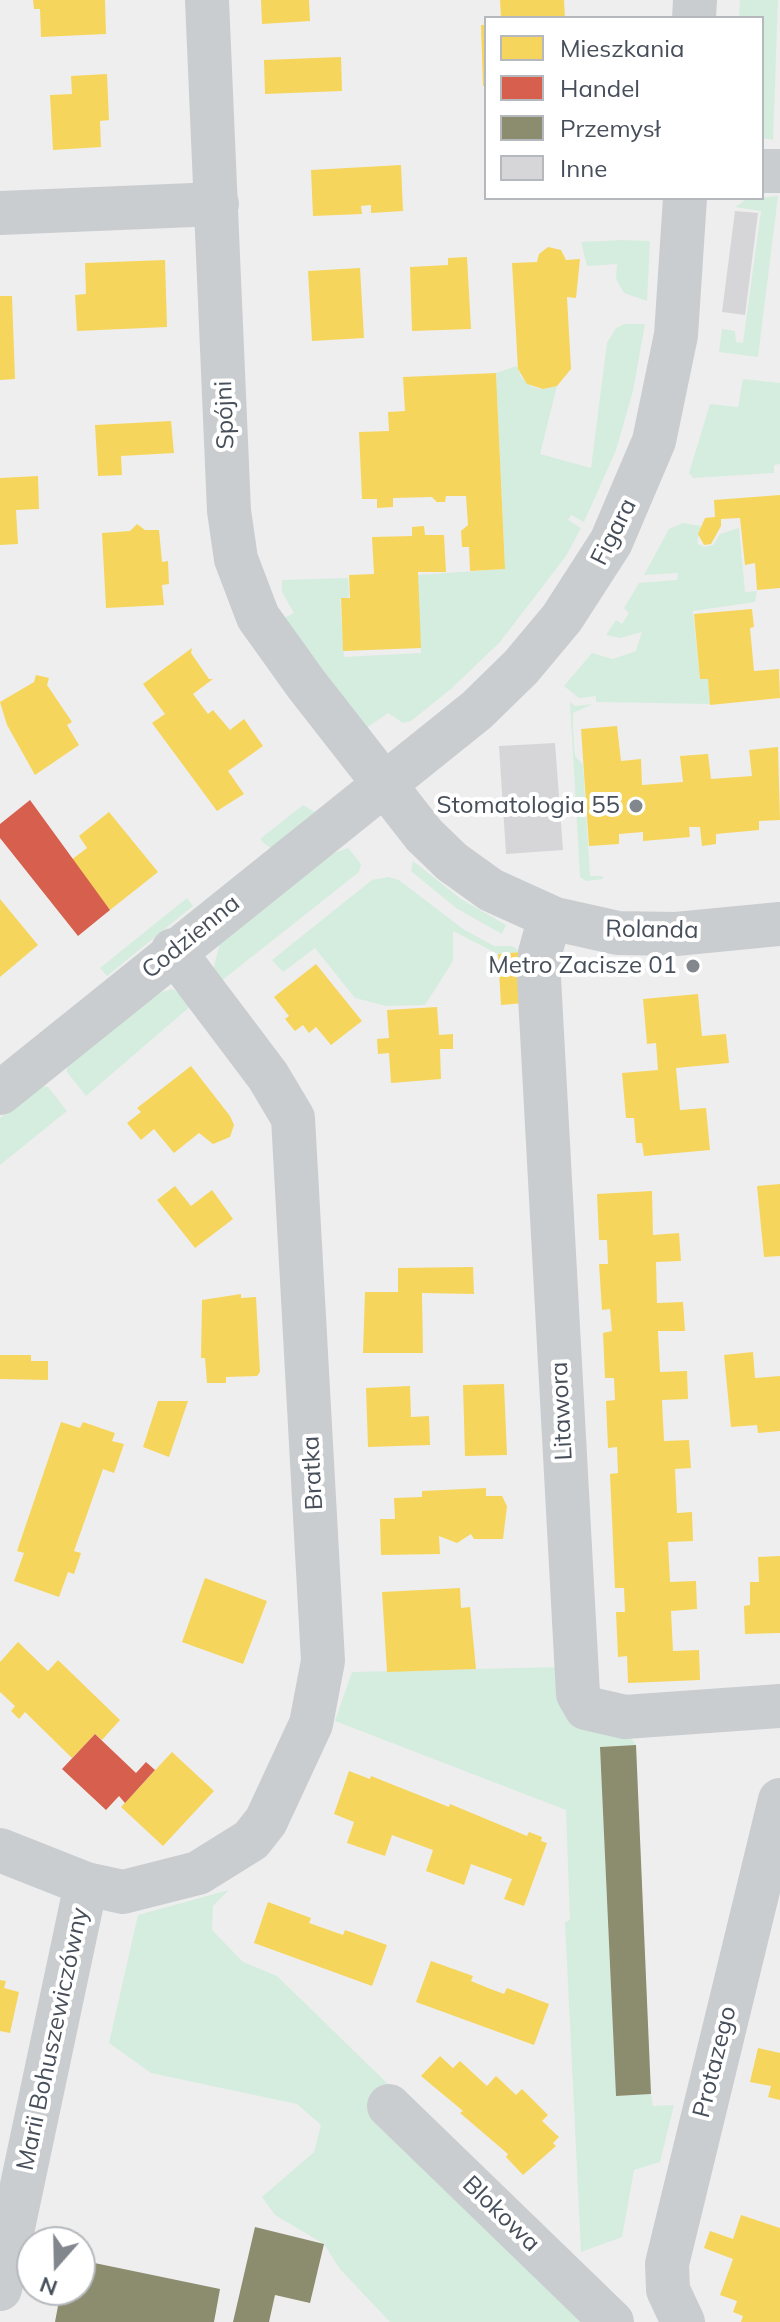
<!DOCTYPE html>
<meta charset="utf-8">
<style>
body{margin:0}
#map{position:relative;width:780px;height:2322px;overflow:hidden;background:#efeeee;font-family:Mulish,sans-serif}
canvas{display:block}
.legend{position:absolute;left:484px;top:16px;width:280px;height:184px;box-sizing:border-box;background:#fff;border:2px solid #b5b9bd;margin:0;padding:10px 14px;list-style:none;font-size:24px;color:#474f5a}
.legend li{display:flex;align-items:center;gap:16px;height:40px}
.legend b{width:40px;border:2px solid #b5b9bd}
.north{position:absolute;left:16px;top:2226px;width:80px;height:80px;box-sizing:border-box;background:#fff;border:2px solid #b5b9bd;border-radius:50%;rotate:200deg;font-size:22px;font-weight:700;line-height:32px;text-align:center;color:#474f5a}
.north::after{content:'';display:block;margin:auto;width:28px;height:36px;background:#82878e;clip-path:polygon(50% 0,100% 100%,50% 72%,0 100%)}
</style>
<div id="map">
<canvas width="780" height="2322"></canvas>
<ul class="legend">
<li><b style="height:22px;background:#f6d55c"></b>Mieszkania</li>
<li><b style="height:22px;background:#d6604d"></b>Handel</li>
<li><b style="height:22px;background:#8c8c6e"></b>Przemysł</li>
<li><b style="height:22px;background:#d6d6d8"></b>Inne</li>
</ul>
<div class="north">N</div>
</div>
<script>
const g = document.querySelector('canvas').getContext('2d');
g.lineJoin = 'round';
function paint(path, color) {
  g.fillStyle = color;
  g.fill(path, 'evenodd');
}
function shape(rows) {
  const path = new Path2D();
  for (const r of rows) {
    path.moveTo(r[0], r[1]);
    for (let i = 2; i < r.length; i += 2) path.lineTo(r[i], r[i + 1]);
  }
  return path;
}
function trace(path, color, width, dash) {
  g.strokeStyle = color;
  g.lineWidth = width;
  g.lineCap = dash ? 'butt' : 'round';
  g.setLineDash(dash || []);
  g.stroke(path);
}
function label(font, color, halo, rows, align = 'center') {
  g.font = font + ' Mulish,sans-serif';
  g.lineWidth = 8;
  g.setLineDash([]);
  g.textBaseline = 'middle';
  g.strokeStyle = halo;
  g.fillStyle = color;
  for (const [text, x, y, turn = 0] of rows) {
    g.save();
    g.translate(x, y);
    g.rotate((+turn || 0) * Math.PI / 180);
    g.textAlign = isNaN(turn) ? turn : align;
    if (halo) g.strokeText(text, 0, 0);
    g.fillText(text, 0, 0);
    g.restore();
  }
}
const green = shape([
 [740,0,778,0,773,140,762,138,762,18,739,18],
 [778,196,758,357,719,352,722,329,735,331,736,342,743,343,761,211,735,207,747,199],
 [622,240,650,241,647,301,624,293,616,279,617,264,587,266,581,242],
 [625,324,645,324,633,391,616,450,584,522,571,515,568,520,581,528,566,556,500,642,452,688,411,721,403,723,388,713,365,729,284,618,294,613,282,592,282,580,348,578,349,597,340,599,344,657,421,653,417,575,505,569,496,373,517,366,521,377,532,387,543,389,557,386,540,454,591,468,607,343,616,328],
 [743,379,780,383,780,464,774,465,774,473,693,478,689,473,710,404,738,407],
 [683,523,701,526,697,543,704,547,713,545,720,534,739,528,745,592,757,591,755,602,693,611,700,679,708,678,710,704,596,702,596,696,579,698,564,686,592,653,613,659,636,651,642,632,620,638,606,635,616,620,622,624,629,613,624,608,639,583,677,580,678,573,644,575,669,529],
 [570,702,575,706,593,704,573,713,573,728,575,756,583,765,590,876,603,876,603,879,586,881,580,877],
 [303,805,315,812,271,848,266,845,260,839],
 [348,848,361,864,359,872,220,982,213,970,220,943,329,855],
 [413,861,461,899,506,925,502,934,456,908,411,871],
 [388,877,399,880,463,929,494,946,512,946,521,952,498,954,453,931,453,961,425,1005,386,1006,355,998,315,948,283,972,272,960,372,880],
 [187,898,193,906,107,976,100,968],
 [173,989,193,1004,86,1096,67,1072,67,1066,158,993],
 [41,1086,48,1087,67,1111,0,1165,0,1118],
 [559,1667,563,1713,626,1731,636,1745,600,1747,616,2096,651,2094,653,2106,674,2105,660,2162,634,2170,622,2237,581,2252,565,1922,570,1920,566,1810,335,1721,352,1672],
 [229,1890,213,1906,212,1930,243,1962,277,1976,389,2085,595,2322,390,2322,339,2268,324,2244,275,2215,262,2197,314,2152,321,2125,297,2104,151,2073,109,2043,138,1915]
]);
const homes = shape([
 [33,0,105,0,106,34,41,37,40,9,34,9],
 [261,0,309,0,310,21,262,24],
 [500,0,564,0,565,18,501,18],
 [481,25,486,25,486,86,483,86],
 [341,57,342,91,265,94,264,60],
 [107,74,109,120,100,121,101,147,53,150,50,95,72,94,71,76],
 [401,165,403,211,371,213,371,205,361,206,362,214,313,216,311,170],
 [548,247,561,250,566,260,580,259,576,298,567,297,571,369,557,386,543,389,527,384,518,369,512,263,537,262,539,254],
 [467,257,471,329,412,331,410,267,448,265,448,258],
 [165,260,167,327,77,331,75,295,86,294,85,263],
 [360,268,364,338,312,341,308,271],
 [0,296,12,296,15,379,0,380],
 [496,373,505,569,470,571,469,547,462,547,461,531,468,525,466,496,446,496,445,502,437,502,432,497,393,498,393,507,377,508,377,499,362,499,359,432,389,431,388,412,405,411,403,377],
 [171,421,174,453,121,456,122,475,98,476,95,425],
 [38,476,39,509,16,510,18,544,0,545,0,478],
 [780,495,780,588,757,590,755,563,745,565,740,518,721,519,721,526,711,544,704,545,698,534,705,518,715,517,714,500],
 [137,524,145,530,159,530,162,562,168,561,169,584,162,585,164,605,106,608,102,533,130,531],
 [424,526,425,535,444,535,446,572,418,572,421,648,343,651,341,598,350,598,349,575,374,574,372,537,412,536,412,527],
 [752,609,754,627,750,628,754,671,779,669,780,698,710,705,708,679,700,679,694,614],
 [192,648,191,653,209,679,213,679,193,694,208,714,213,710,230,730,244,719,263,746,228,771,244,794,217,811,152,723,165,714,143,684],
 [36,675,49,678,47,685,72,722,67,725,79,745,35,775,7,725,0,702,34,682],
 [617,726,621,761,641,759,642,785,683,782,680,756,708,754,711,779,752,776,749,750,778,747,780,820,759,821,759,830,716,834,716,844,702,846,700,827,689,827,690,837,643,841,643,832,619,834,619,844,589,846,581,729],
 [109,812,158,872,110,910,71,860,87,848,79,836],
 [0,899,38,945,0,977],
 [521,952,524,1003,501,1005,498,954],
 [316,964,362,1021,331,1045,316,1027,309,1033,303,1025,295,1031,285,1019,289,1016,274,997],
 [698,994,702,1036,726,1034,729,1063,676,1068,680,1110,706,1108,710,1150,644,1156,642,1143,636,1143,634,1118,626,1118,622,1073,658,1070,656,1043,647,1044,643,999],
 [437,1007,439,1035,453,1034,453,1049,440,1049,441,1079,391,1083,389,1053,378,1054,377,1039,389,1038,387,1010],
 [191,1066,230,1116,234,1125,230,1137,213,1144,199,1133,174,1153,154,1129,141,1140,127,1123,141,1112,137,1108],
 [780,1184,780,1256,764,1257,757,1186],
 [175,1186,191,1206,212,1190,233,1219,195,1248,157,1200],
 [652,1191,653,1235,679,1233,681,1261,656,1262,657,1303,683,1302,685,1331,658,1331,660,1372,687,1371,688,1399,662,1400,664,1441,689,1440,691,1468,675,1469,677,1513,692,1512,693,1541,668,1542,670,1582,696,1581,697,1609,671,1611,673,1651,699,1650,700,1680,628,1683,627,1656,618,1657,616,1612,625,1612,624,1588,615,1588,610,1474,618,1473,617,1447,608,1448,606,1401,615,1400,614,1378,605,1378,603,1333,612,1331,610,1309,602,1310,599,1264,608,1264,607,1240,599,1240,597,1194],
 [473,1267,474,1294,422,1293,423,1353,363,1353,365,1292,398,1292,398,1268],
 [241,1294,241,1298,256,1297,260,1372,257,1376,226,1377,226,1383,207,1383,205,1358,201,1358,202,1300],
 [753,1352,755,1378,780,1376,780,1431,758,1433,757,1425,731,1427,724,1355],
 [0,1355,31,1355,31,1361,48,1361,48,1380,0,1379],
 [504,1384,507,1455,465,1456,463,1385],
 [410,1386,411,1417,429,1416,430,1445,368,1447,366,1388],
 [158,1401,188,1401,169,1457,143,1447],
 [61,1422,80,1428,83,1422,115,1433,112,1441,124,1444,114,1473,103,1469,74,1551,81,1553,74,1574,68,1572,59,1597,14,1581,24,1553,17,1551],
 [486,1488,486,1496,502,1496,507,1506,503,1539,474,1539,471,1534,457,1543,439,1536,440,1554,381,1555,380,1519,395,1519,394,1498,422,1497,422,1491],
 [780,1556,780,1633,745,1634,744,1606,750,1605,750,1582,759,1582,758,1557],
 [205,1578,267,1601,243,1664,182,1642],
 [460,1588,461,1608,470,1607,476,1669,387,1672,382,1592],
 [18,1642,48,1671,58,1660,120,1720,102,1740,95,1734,72,1758,25,1712,19,1719,11,1711,15,1706,0,1692,0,1662],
 [172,1752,214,1791,163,1846,121,1807],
 [349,1771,370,1779,371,1776,449,1807,450,1804,527,1836,529,1832,542,1837,541,1841,547,1843,524,1906,504,1899,512,1879,471,1864,464,1885,426,1871,433,1850,392,1835,385,1856,347,1843,354,1822,334,1814],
 [268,1902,311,1918,309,1923,343,1935,345,1930,387,1945,372,1986,254,1943],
 [431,1961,473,1976,471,1981,488,1988,504,1994,507,1988,549,2004,534,2045,416,2002],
 [0,1980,6,1981,4,1988,19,1992,10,2033,0,2031],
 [758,2048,780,2053,780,2100,768,2097,771,2086,750,2082],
 [440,2056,453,2068,460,2061,487,2086,496,2076,516,2095,522,2089,548,2115,542,2121,559,2137,553,2143,556,2146,523,2175,506,2157,508,2154,460,2113,463,2111,421,2076],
 [741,2215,780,2228,780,2322,741,2322,743,2316,733,2312,737,2301,720,2295,733,2259,704,2248,710,2231,733,2239]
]);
const shops = shape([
 [30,800,110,910,78,936,0,838,0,824],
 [95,1734,136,1773,146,1762,155,1770,125,1803,119,1796,106,1810,62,1769]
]);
const industry = shape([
 [636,1745,651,2094,616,2096,600,1747],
 [255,2227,324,2244,310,2303,275,2295,269,2322,233,2322],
 [80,2260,220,2289,214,2322,55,2322,61,2290,80,2290]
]);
const building = shape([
 [735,211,758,213,745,315,722,312],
 [555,743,563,850,506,854,499,746]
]);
const minor = shape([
 [207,0,229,511,236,559,258,617,306,684,424,835,452,862,491,890,555,919,618,933,676,934,780,924],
 [694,18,695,0],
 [762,171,780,171],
 [0,213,217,204],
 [550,917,540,953,539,978,578,1694,586,1708,625,1717,780,1706],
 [0,1093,477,710,521,667,562,618,611,542,654,441,676,335,685,198],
 [0,1850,86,1884,123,1892,198,1873,251,1840,266,1821,311,1724,323,1661,293,1118,268,1076,173,950],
 [389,2106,612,2322],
 [0,2289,86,1884],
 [683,2322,668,2290,667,2264,780,1800]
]);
const markers = [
 [636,806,8,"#82878e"],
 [693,966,8,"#82878e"]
];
const streetNames = [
 ["Spójni",225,415,-92],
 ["Figara",614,532,-63],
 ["Rolanda",652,930,1],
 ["Codzienna",191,937,-39],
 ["Litawora",562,1411,-93],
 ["Bratka",313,1473,-93],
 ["Marii Bohuszewiczówny",53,2039,-78],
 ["Protazego",715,2062,-76],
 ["Blokowa",501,2214,44]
];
const poiNames = [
 ["Stomatologia 55",620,806],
 ["Metro Zacisze 01",677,966]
];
paint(green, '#d4eddf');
paint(homes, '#f6d55c');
paint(shops, '#d6604d');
paint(industry, '#8c8c6e');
paint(building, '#d6d6d8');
trace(minor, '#cacdcf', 44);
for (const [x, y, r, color] of markers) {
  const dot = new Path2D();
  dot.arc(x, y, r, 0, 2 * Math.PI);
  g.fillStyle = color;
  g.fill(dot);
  trace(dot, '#fff', 3);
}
label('24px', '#474f5a', '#fff', streetNames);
label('24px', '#474f5a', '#fff', poiNames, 'right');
</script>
